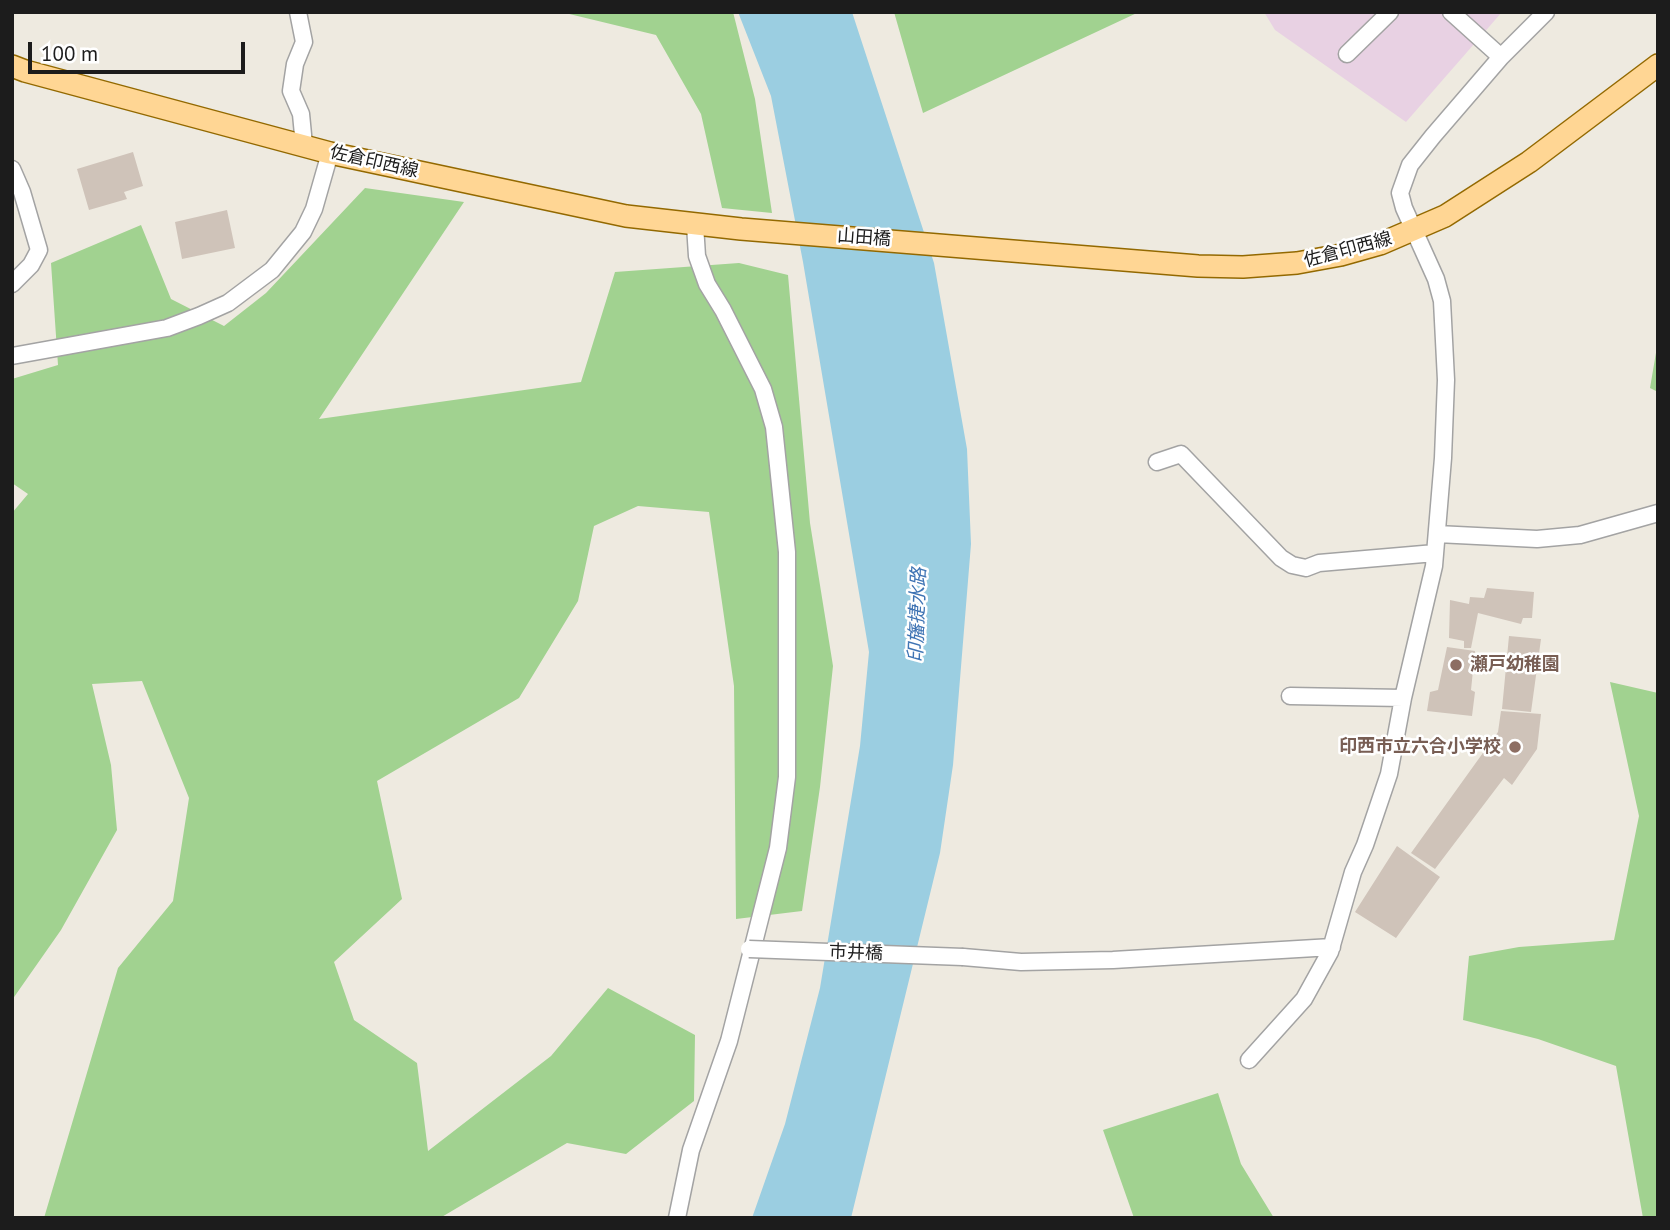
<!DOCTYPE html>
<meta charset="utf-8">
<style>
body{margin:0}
#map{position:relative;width:1670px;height:1230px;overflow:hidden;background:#eeeae0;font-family:"PT Sans",sans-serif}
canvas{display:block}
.frame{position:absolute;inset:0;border:14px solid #1c1c1c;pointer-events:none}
.scale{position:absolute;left:28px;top:42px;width:217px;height:32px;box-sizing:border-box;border:4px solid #1c1c1c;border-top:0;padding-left:9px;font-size:21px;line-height:24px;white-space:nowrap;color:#1c1c1c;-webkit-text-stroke:5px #fff;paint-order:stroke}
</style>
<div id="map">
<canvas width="1670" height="1230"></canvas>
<div class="frame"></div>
<div class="scale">100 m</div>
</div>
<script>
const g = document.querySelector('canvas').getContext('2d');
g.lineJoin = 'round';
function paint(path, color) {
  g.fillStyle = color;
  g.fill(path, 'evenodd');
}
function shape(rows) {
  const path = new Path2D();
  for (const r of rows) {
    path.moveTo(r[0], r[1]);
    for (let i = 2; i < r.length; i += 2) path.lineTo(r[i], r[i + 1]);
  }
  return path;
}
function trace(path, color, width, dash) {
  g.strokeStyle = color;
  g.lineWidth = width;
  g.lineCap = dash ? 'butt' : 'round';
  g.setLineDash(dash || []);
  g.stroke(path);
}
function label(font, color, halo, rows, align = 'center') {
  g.font = font + ' "PT Sans","Noto Sans JP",sans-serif';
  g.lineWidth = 5;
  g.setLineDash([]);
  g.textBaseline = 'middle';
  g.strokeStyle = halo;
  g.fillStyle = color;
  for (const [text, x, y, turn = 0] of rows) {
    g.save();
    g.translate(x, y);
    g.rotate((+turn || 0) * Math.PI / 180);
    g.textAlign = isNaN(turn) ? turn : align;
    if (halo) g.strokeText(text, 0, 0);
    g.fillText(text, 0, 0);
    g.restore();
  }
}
const industrial = shape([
 [1264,12,1502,12,1406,122,1275,30]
]);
const forest = shape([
 [561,12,733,12,755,99,772,213,722,208,701,114,656,35],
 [894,12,1139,12,923,113],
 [365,188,464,202,319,419,581,382,615,272,739,263,788,275,810,523,833,666,820,787,802,911,736,919,734,686,709,512,638,506,594,526,578,601,519,698,377,781,402,899,334,962,354,1020,417,1063,428,1151,551,1056,608,988,695,1035,694,1101,626,1154,567,1143,440,1218,44,1218,118,968,173,901,189,798,142,681,92,684,111,765,117,830,61,930,12,1000,12,513,28,494,12,483,12,379,58,365,51,263,141,225,171,299,224,326,266,293],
 [1658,341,1658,392,1650,388],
 [1610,682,1658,693,1658,1218,1643,1218,1616,1066,1538,1039,1463,1020,1469,956,1519,947,1614,940,1639,816],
 [1218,1093,1241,1164,1274,1218,1134,1218,1103,1130]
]);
const water = shape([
 [738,12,852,12,934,263,967,449,971,544,953,765,940,853,851,1218,752,1218,785,1124,820,988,860,746,869,652,803,262,771,96]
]);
const building = shape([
 [133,152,143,186,124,192,127,199,89,210,77,169],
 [227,210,235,248,182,259,175,222],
 [1487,588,1534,592,1532,618,1523,618,1521,624,1478,613,1471,648,1464,648,1464,641,1449,638,1450,600,1469,604,1470,597,1484,598],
 [1509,636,1541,639,1531,712,1502,709],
 [1447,647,1475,651,1471,690,1475,692,1472,716,1427,711,1430,692,1438,690],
 [1501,711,1541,714,1537,749,1512,785,1504,778,1435,869,1411,853,1498,732],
 [1397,846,1440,877,1396,938,1355,912]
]);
const minor = shape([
 [298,12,304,42,295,64,291,91,301,114,304,145],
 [1451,12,1501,57],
 [1347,54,1390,12],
 [12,169,22,192,39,250,31,265,12,284],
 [12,356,167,328,199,316,228,303,272,270,303,232,314,209,330,153],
 [1157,462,1181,454,1281,558,1292,565,1306,568,1319,563,1435,553],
 [1437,534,1537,539,1580,535,1658,513],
 [1290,696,1403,698],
 [963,957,1021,962,1113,960,1332,947],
 [1249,1060,1304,999,1330,952,1353,872,1365,845,1389,774,1403,698,1434,566,1443,458,1446,380,1442,301,1436,279,1404,208,1400,193,1410,165,1433,136,1501,57,1546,12],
 [677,1218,691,1150,729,1041,778,848,787,777,787,552,774,427,763,389,723,310,707,284,697,256,695,225]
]);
const major = shape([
 [12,66,25,71,330,153,626,216,741,229,1198,266,1243,267,1297,263,1341,255,1380,244,1445,216,1529,162,1658,65]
]);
const minorBridge = shape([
 [749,949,963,957]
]);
const markers = [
 [1456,665,7,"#8d6e63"],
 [1515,747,7,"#8d6e63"]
];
const streetNames = [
 ["佐倉印西線",374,162,13],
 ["山田橋",864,238,4],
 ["佐倉印西線",1348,250,-15],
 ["市井橋",856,953,2]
];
const educationNames = [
 ["瀬戸幼稚園",1470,665],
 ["印西市立六合小学校",1501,747,"right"]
];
const waterNames = [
 ["印旛捷水路",918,615,-88]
];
paint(industrial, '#e8d1e3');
paint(forest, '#a1d290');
paint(water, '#9bcee1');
paint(building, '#cfc3b9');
trace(minor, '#a3a3a3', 19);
trace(major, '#936900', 24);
trace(minor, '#fff', 16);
trace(major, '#ffd694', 21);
trace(minorBridge, '#a3a3a3', 19, []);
trace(minorBridge, '#fff', 16);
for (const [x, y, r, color] of markers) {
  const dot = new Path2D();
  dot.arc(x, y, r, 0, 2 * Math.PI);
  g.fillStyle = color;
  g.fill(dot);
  trace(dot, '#fff', 2.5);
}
label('18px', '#1c1c1c', '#fff', streetNames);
label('bold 18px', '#785e54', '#fff', educationNames, 'left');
label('italic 19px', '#3f74b4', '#fff', waterNames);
</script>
